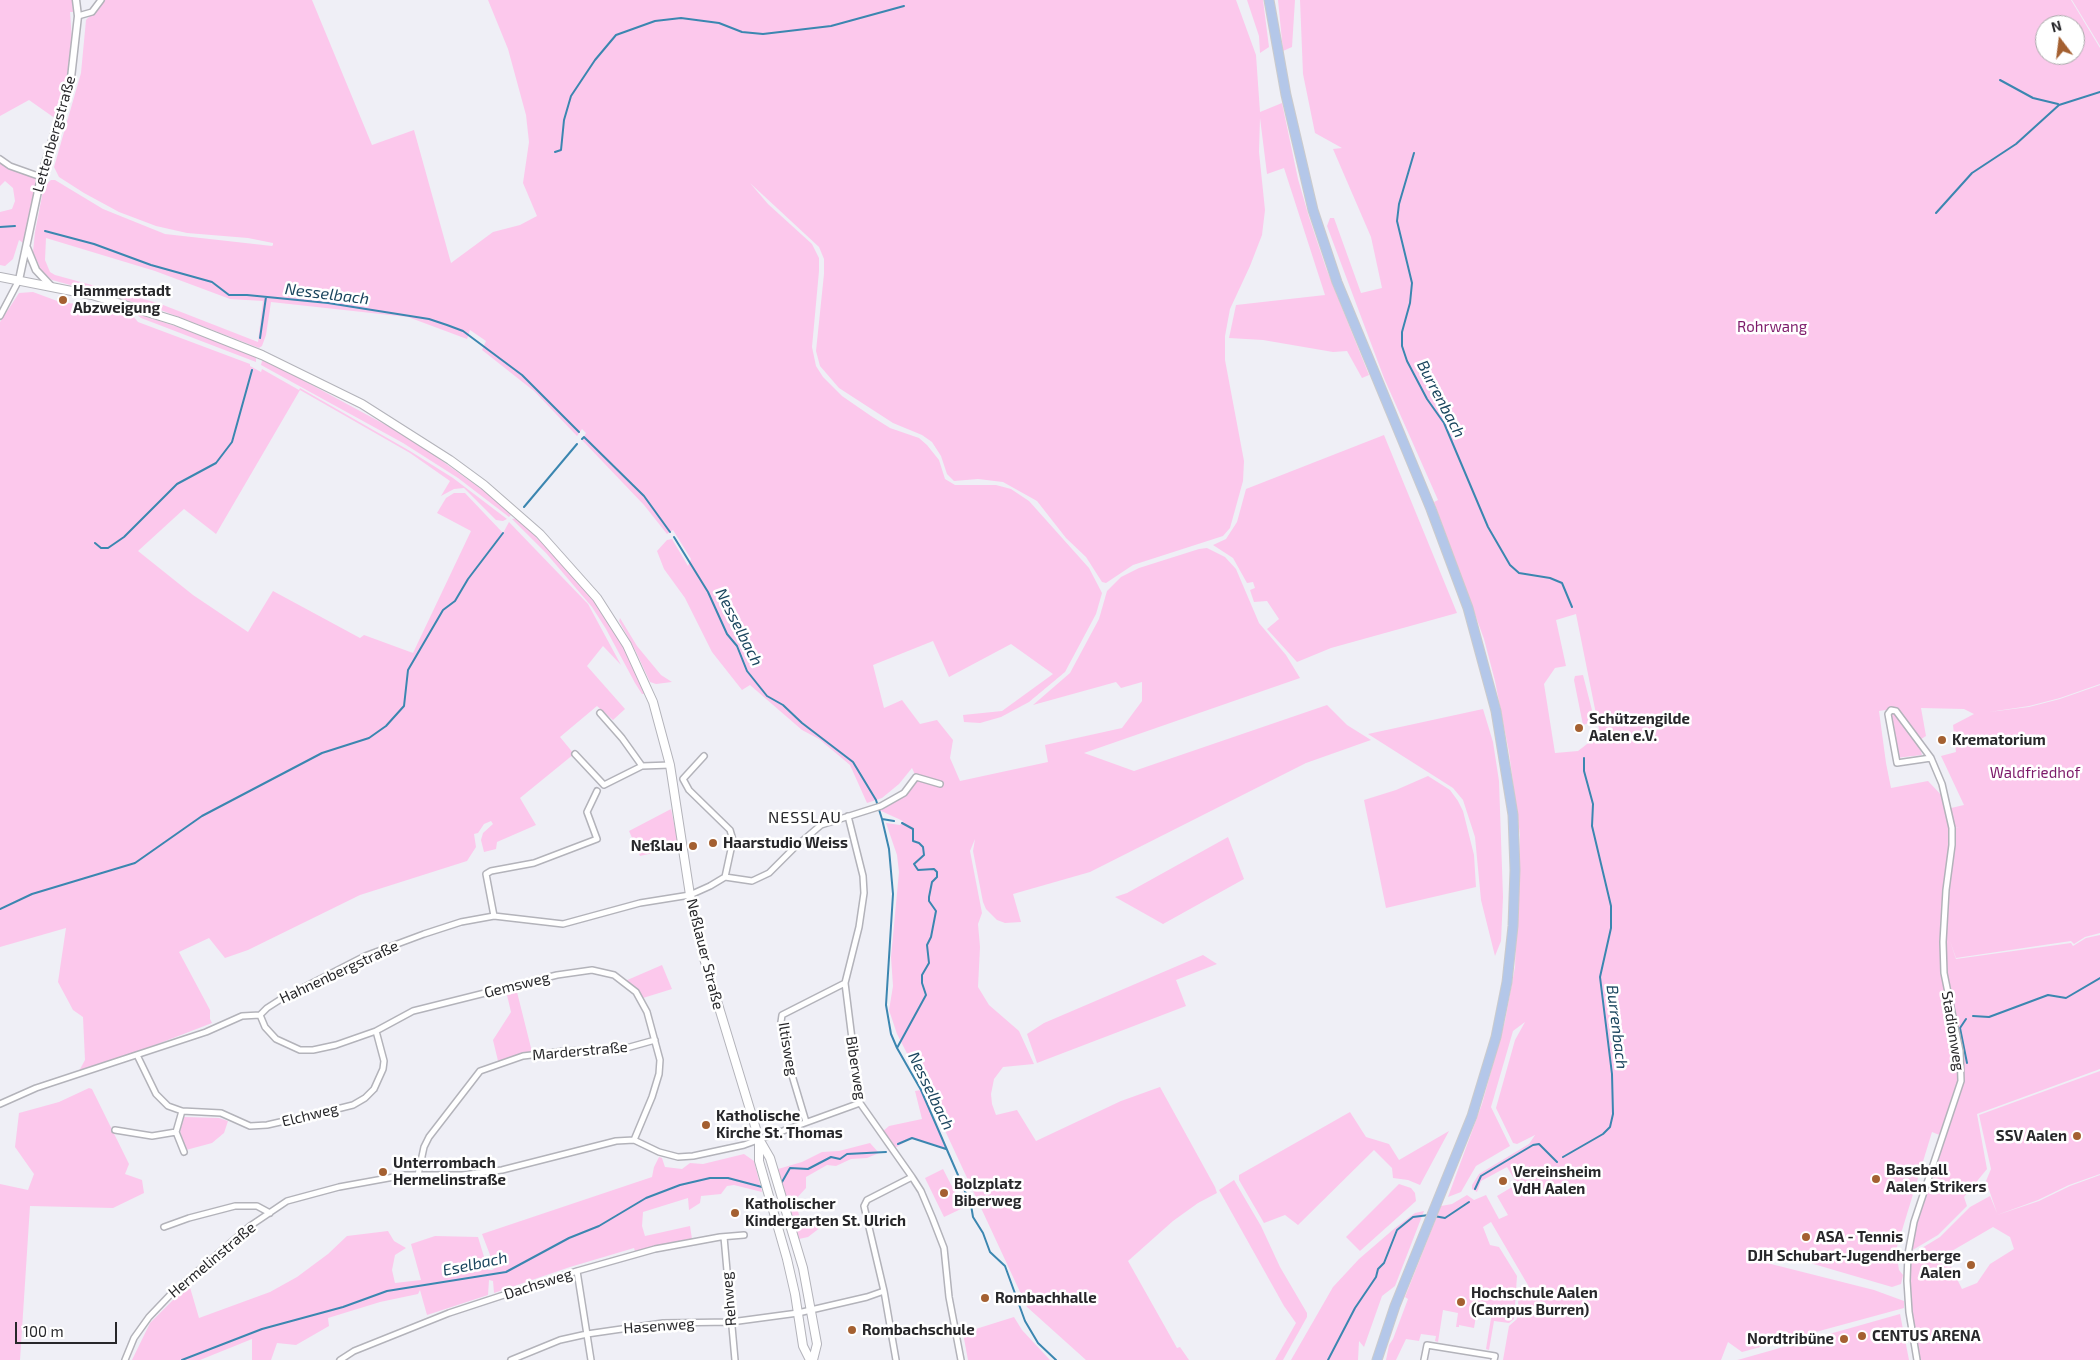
<!DOCTYPE html>
<meta charset="utf-8">
<style>
body{margin:0}
#map{position:relative;width:2100px;height:1360px;overflow:hidden;background:#efeff6;font-family:"Exo 2",sans-serif}
canvas{display:block}
.north{position:absolute;left:2035px;top:15px;width:50px;height:50px;box-sizing:border-box;background:#fff;border:1px solid #a9a9aa;border-radius:50%;rotate:345deg;font-size:14px;font-weight:700;line-height:20px;text-align:center;color:#27272a}
.north::after{content:'';display:block;margin:auto;width:18px;height:22px;background:#a46031;clip-path:polygon(50% 0,100% 100%,50% 72%,0 100%)}
.scale{position:absolute;left:15px;top:1322px;width:102px;height:22px;box-sizing:border-box;border:2px solid #27272a;border-top:0;padding-left:6px;font-size:15px;line-height:18px;white-space:nowrap;color:#27272a;-webkit-text-stroke:4px #fff;paint-order:stroke}
</style>
<div id="map">
<canvas width="2100" height="1360"></canvas>
<div class="north">N</div>
<div class="scale">100 m</div>
</div>
<script>
const g = document.querySelector('canvas').getContext('2d');
g.lineJoin = 'round';
function paint(path, color) {
  g.fillStyle = color;
  g.fill(path, 'evenodd');
}
function shape(rows) {
  const path = new Path2D();
  for (const r of rows) {
    path.moveTo(r[0], r[1]);
    for (let i = 2; i < r.length; i += 2) path.lineTo(r[i], r[i + 1]);
  }
  return path;
}
function trace(path, color, width, dash) {
  g.strokeStyle = color;
  g.lineWidth = width;
  g.lineCap = dash ? 'butt' : 'round';
  g.setLineDash(dash || []);
  g.stroke(path);
}
function label(font, color, halo, rows, align = 'center') {
  g.font = font + ' "Exo 2",sans-serif';
  g.lineWidth = 5;
  g.setLineDash([]);
  g.textBaseline = 'middle';
  g.strokeStyle = halo;
  g.fillStyle = color;
  for (const [text, x, y, turn = 0] of rows) {
    g.save();
    g.translate(x, y);
    g.rotate((+turn || 0) * Math.PI / 180);
    g.textAlign = isNaN(turn) ? turn : align;
    if (halo) g.strokeText(text, 0, 0);
    g.fillText(text, 0, 0);
    g.restore();
  }
}
const green = shape([
 [0,0,72,0,73,12,70,12,72,40,70,70,56,119,29,100,0,116],
 [105,0,312,0,372,145,414,130,451,263,493,232,520,225,537,216,523,183,529,142,526,115,508,49,488,0,1236,0,1256,55,1260,112,1282,103,1298,179,1309,217,1326,268,1369,375,1362,378,1347,351,1333,352,1263,340,1229,338,1236,305,1325,295,1284,168,1267,174,1260,118,1259,152,1265,210,1262,235,1250,266,1230,309,1225,336,1225,360,1244,461,1243,481,1230,528,1223,536,1133,565,1106,583,1102,582,1086,557,1066,538,1037,501,1003,482,978,479,954,481,947,474,941,456,932,442,922,435,893,423,839,388,820,366,816,351,824,274,824,259,819,247,750,183,768,204,812,244,819,258,819,271,812,347,816,366,823,377,842,396,871,416,890,428,919,438,927,445,939,460,945,479,955,485,996,485,1011,489,1029,501,1089,568,1102,593,1096,614,1065,672,1029,702,1001,717,980,723,964,722,963,715,1002,711,1053,674,1011,644,949,677,933,641,873,665,884,708,902,700,920,724,937,720,953,740,950,758,960,781,1048,762,1045,745,1122,728,1142,701,1142,682,1121,688,1116,682,1033,705,1070,673,1099,619,1107,591,1121,577,1139,568,1199,549,1207,548,1225,557,1236,569,1259,623,1286,655,1300,678,1084,753,1134,771,1327,705,1347,725,1371,740,1306,763,1090,872,1013,894,1021,922,1005,923,997,920,986,909,983,902,973,851,975,839,970,851,982,913,978,924,980,947,978,987,989,1005,1019,1031,1034,1064,1003,1067,994,1079,991,1094,992,1104,996,1115,1017,1110,1036,1141,1121,1101,1160,1087,1215,1187,1217,1193,1198,1203,1173,1221,1128,1261,1177,1348,1180,1347,1189,1360,1086,1360,1027,1307,929,1096,897,1034,889,1010,893,986,891,957,899,872,897,855,886,823,900,825,903,821,879,810,900,798,913,786,916,777,912,768,899,784,882,798,867,803,850,765,819,739,802,730,750,685,742,690,712,652,685,598,664,569,657,551,667,540,672,539,688,566,691,559,673,530,667,534,644,505,582,440,586,433,582,429,577,436,534,391,482,350,486,341,470,330,467,339,408,317,271,302,266,335,262,346,259,348,158,309,52,280,37,267,39,265,33,252,35,232,44,186,51,180,55,180,103,209,165,234,272,246,273,245,273,243,248,238,187,233,156,226,119,212,84,193,59,177,54,167,81,73,86,20],
 [46,238,155,271,230,299,263,301,258,342,158,303,55,275,50,272,45,260],
 [1247,0,1263,0,1269,47,1260,53,1259,36],
 [1278,0,1295,0,1292,47,1283,51],
 [1300,0,2071,0,2100,48,2100,684,2060,698,2029,706,1989,712,2029,707,2060,699,2100,685,2100,933,2085,937,2074,944,2071,941,1956,958,1950,941,1956,959,2071,943,2073,946,2086,938,2100,935,2100,1069,1977,1114,1987,1169,1964,1197,1967,1206,1938,1235,1911,1251,1916,1227,1962,1085,1962,1062,1945,973,1945,934,1947,891,1953,846,1953,828,1959,827,1951,828,1947,809,1964,805,1941,756,1956,752,1953,725,1974,714,1964,709,1921,708,1926,736,1918,741,1922,755,1896,758,1890,716,1892,709,1879,711,1886,763,1891,788,1928,781,1945,799,1951,846,1945,890,1943,972,1959,1051,1961,1069,1958,1088,1942,1136,1932,1132,1896,1250,1899,1270,1903,1275,1901,1284,1892,1287,1769,1251,1767,1263,1874,1290,1904,1301,1904,1308,1742,1352,1728,1342,1721,1360,1503,1360,1509,1326,1517,1319,1519,1290,1524,1289,1533,1299,1532,1292,1491,1222,1483,1227,1490,1245,1499,1247,1517,1276,1514,1319,1509,1323,1494,1321,1489,1350,1486,1349,1493,1306,1478,1304,1474,1328,1459,1325,1459,1327,1456,1327,1458,1313,1443,1310,1438,1342,1435,1341,1436,1336,1421,1334,1419,1341,1406,1339,1396,1360,1386,1360,1389,1345,1393,1339,1408,1299,1405,1297,1441,1206,1452,1204,1467,1195,1474,1200,1486,1195,1499,1219,1508,1215,1497,1196,1517,1184,1507,1167,1481,1181,1477,1192,1472,1189,1472,1185,1479,1174,1529,1144,1535,1135,1517,1144,1513,1143,1496,1108,1515,1040,1525,1022,1513,1031,1491,1107,1510,1146,1476,1166,1461,1192,1448,1197,1482,1104,1505,1021,1515,967,1520,835,1509,752,1495,681,1484,639,1434,502,1438,500,1384,378,1327,226,1330,218,1334,218,1361,293,1382,288,1371,237,1333,149,1342,148,1315,133,1303,74],
 [2045,25,2075,25,2075,55,2045,55],
 [1576,614,1600,734,1578,751,1555,753,1544,684,1555,668,1566,666,1556,620],
 [2072,0,2100,0,2100,46],
 [82,22,75,83,50,167,50,160,76,74],
 [0,159,41,177,26,245,19,240,13,259,5,266,0,265,0,212,12,209,15,201,13,188,5,181,0,186],
 [33,292,60,302,93,306,93,310,102,309,133,316,138,322,250,364,250,366,261,372,262,369,299,390,300,388,410,451,453,478,507,519,503,521,496,520,464,488,454,489,441,496,450,481,410,453,300,390,216,534,184,509,138,551,193,595,248,632,273,591,360,638,364,635,413,653,471,531,437,513,446,498,454,493,465,493,503,533,509,522,588,604,621,665,603,646,587,666,625,709,613,720,597,706,560,737,574,754,520,798,536,825,497,842,496,849,484,852,481,840,483,833,493,824,491,821,484,824,478,833,474,834,476,847,467,861,360,895,248,950,225,958,209,938,179,952,210,1010,210,1019,212,1023,137,1052,79,1071,85,1060,83,1017,73,1010,58,982,66,928,0,947,0,322,19,293],
 [135,313,181,328,256,357,256,362,141,318],
 [262,361,265,361,284,370,410,438,487,493,511,512,511,515,509,517,458,478,403,443,261,365],
 [1384,435,1457,613,1331,648,1297,662,1267,629,1279,619,1267,601,1254,602,1250,590,1255,588,1253,582,1247,583,1233,558,1213,545,1226,539,1237,522,1246,489],
 [517,518,574,575,594,600,611,625,629,658,645,694,642,694,635,683,606,629,592,607,546,553,512,519],
 [620,618,637,646,661,675,672,682,656,684,650,682,635,650,619,621],
 [1583,675,1594,718,1589,719,1589,723,1583,725,1574,680,1575,676],
 [1483,709,1493,742,1499,781,1503,897,1501,941,1495,956,1481,900,1475,837,1463,800,1453,788,1368,734],
 [1428,776,1450,790,1458,801,1463,811,1474,855,1476,887,1386,908,1364,800,1396,790],
 [671,809,679,847,640,856,629,831],
 [1228,837,1244,879,1163,924,1115,897,1127,893],
 [1203,955,1217,964,1176,980,1186,1006,1037,1063,1027,1034,1044,1023],
 [662,965,672,989,643,998,625,981],
 [517,992,532,1052,498,1061,493,1040,511,1012,507,995],
 [2100,1071,2100,1174,2069,1185,2038,1200,1997,1215,2039,1201,2070,1186,2100,1175,2100,1360,1919,1360,1912,1315,1909,1259,1912,1254,1940,1237,1970,1207,1990,1196,1997,1213,1986,1181,1991,1169,1979,1115],
 [1993,1227,2010,1237,2014,1249,1990,1264,1977,1283,1962,1289,1945,1255],
 [89,1088,92,1089,129,1164,125,1174,142,1180,144,1193,113,1208,30,1206,20,1360,0,1360,0,1184,28,1190,34,1174,15,1147,19,1113,59,1102],
 [921,1090,946,1149,912,1138,893,1149,881,1133,889,1126,922,1119,915,1091],
 [1350,1112,1366,1137,1389,1144,1399,1160,1449,1131,1420,1185,1408,1180,1393,1178,1392,1168,1374,1150,1298,1225,1285,1215,1264,1223,1239,1180,1239,1175],
 [184,1117,219,1118,228,1121,224,1133,212,1143,186,1150,180,1131],
 [870,1143,879,1153,867,1158,851,1159,836,1166,827,1165,806,1177,806,1188,795,1200,802,1226,816,1221,821,1227,808,1237,799,1239,778,1169,802,1162,822,1152,839,1151],
 [744,1154,754,1161,762,1192,734,1185,727,1186,721,1194,701,1196,700,1203,689,1210,688,1198,643,1212,642,1226,645,1236,690,1226,692,1239,635,1251,634,1248,570,1267,494,1293,493,1281,489,1280,488,1295,427,1315,420,1290,418,1294,380,1302,328,1318,329,1326,296,1345,277,1343,271,1360,252,1360,252,1339,200,1360,132,1360,150,1323,189,1284,199,1318,270,1292,297,1277,328,1254,347,1236,388,1231,394,1241,406,1248,395,1255,392,1270,395,1283,421,1280,411,1244,435,1236,478,1237,488,1270,492,1270,495,1268,482,1234,652,1177,654,1167,659,1157,662,1158,665,1167,682,1169,690,1163,703,1164],
 [943,1169,963,1208,944,1217,925,1178],
 [1234,1180,1261,1226,1280,1267,1307,1313,1307,1317,1283,1360,1275,1360,1296,1323,1284,1306,1219,1190],
 [1399,1184,1411,1188,1415,1193,1416,1201,1360,1251,1346,1237],
 [1424,1211,1395,1286,1382,1296,1364,1347,1359,1341,1358,1360,1291,1360,1333,1287,1359,1259,1395,1228,1415,1213],
 [1900,1314,1909,1360,1737,1360,1741,1359],
 [1014,1317,1022,1330,1050,1360,968,1360,963,1333]
]);
const stream = shape([
 [2000,80,2033,98,2058,104],
 [555,152,561,150,564,120,571,96,595,60,616,35,655,21,681,18,719,23,742,32,763,34,831,26,904,6],
 [1414,153,1399,204,1397,221,1412,283,1410,303,1402,332,1402,346,1407,361,1427,399,1444,423,1488,527,1510,565,1519,573,1550,578,1562,583,1572,607],
 [1936,213,1972,173,2016,144,2059,105,2100,92],
 [0,227,15,226],
 [45,231,94,244,151,265,212,282,229,295,247,295,328,303,429,319,447,325,463,331,522,375,579,432],
 [260,338,266,297],
 [582,439,584,437,644,496,670,532],
 [524,507,577,444],
 [674,537,708,592,727,634,737,646,747,671,767,696,783,705,802,723,853,762,876,800,882,819,894,821],
 [95,543,101,548,108,548,124,537,177,484,216,463,232,442,252,370],
 [882,819,889,849,893,894,886,1005,891,1034,897,1048],
 [902,823,913,829,913,841,919,843,923,847,924,855,914,864,918,870,934,869,937,872,937,877,932,882,929,897,929,901,936,911,931,937,927,945,929,963,922,975,922,983,926,995,897,1048,921,1090,971,1205,973,1217,983,1233,990,1252,1005,1266,1025,1321,1038,1343,1056,1360],
 [0,909,32,894,135,863,202,816,322,753,369,738,386,726,404,706,408,670,443,610,455,601,468,579,503,533],
 [1973,1016,1989,1017,2048,995,2066,998,2100,978],
 [1966,1019,1960,1028,1967,1063],
 [898,1144,912,1138,946,1149],
 [1563,1157,1603,1134,1610,1127,1613,1114,1612,1074,1600,977,1611,928,1611,906,1592,826,1593,804,1584,771,1584,758],
 [782,1182,790,1168,808,1169,831,1157,840,1159,847,1154,886,1152],
 [1475,1189,1481,1176,1533,1145,1539,1144,1557,1162],
 [1434,1216,1445,1218,1469,1202],
 [182,1360,262,1329,343,1307,387,1291,506,1272,569,1238,599,1226,646,1198,680,1185,710,1178,728,1178,762,1187],
 [1328,1360,1355,1308,1376,1277,1378,1269,1384,1263,1397,1230,1413,1217,1429,1215]
]);
const minor = shape([
 [78,16,92,12,101,0],
 [0,159,10,166,41,177],
 [0,316,19,280],
 [600,713,622,738,642,766],
 [575,754,604,785,642,766,670,765],
 [704,756,683,779,689,790,730,830,733,840,725,877],
 [848,816,863,876,864,893,859,927,845,983,860,1103,912,1177,921,1191,932,1217,944,1248,949,1297,961,1360],
 [494,916,486,874,491,871,534,863,597,839,587,812,597,791],
 [260,1015,265,1027,276,1039,300,1050,313,1050,336,1045,376,1031,413,1011,557,975,592,970,614,975,636,992,647,1012,660,1060,659,1074,652,1097,634,1140],
 [137,1055,156,1094,168,1106,182,1111,221,1113,250,1126,267,1125,337,1109,353,1105,365,1098,374,1089,383,1069,384,1061,376,1031],
 [0,1104,36,1088,206,1032,242,1016,260,1015,267,1008,281,999,365,956,424,934,461,922,494,916,563,924,640,903,690,895,710,886,725,877,752,881,769,873,794,848,821,825,881,806,904,793,916,777,940,784],
 [182,1111,176,1132,184,1152],
 [806,1122,788,1062,781,1022,782,1015,845,983],
 [115,1130,152,1136,176,1132],
 [418,1175,424,1147,429,1137,480,1071,523,1056,565,1051,619,1050,655,1040],
 [164,1227,189,1218,235,1206,257,1206,270,1213],
 [724,1237,735,1360],
 [577,1271,591,1360],
 [125,1360,134,1338,149,1317,170,1295,250,1226,287,1201,339,1187,405,1175,462,1175,502,1170,616,1141,634,1140,659,1152,678,1157,693,1156,744,1145,860,1103],
 [340,1360,354,1351,449,1313,577,1271,655,1249,720,1237,744,1235],
 [511,1360,560,1340,587,1334,663,1323,731,1322,798,1313,867,1297,884,1291],
 [896,1360,884,1291,864,1206,867,1200,912,1177],
 [1424,1360,1427,1345,1495,1356,1494,1360],
 [1917,1360,1909,1312,1907,1281,1908,1254,1914,1222,1961,1081,1960,1051,1944,973,1943,942,1946,890,1952,845,1952,828,1942,784,1931,758,1896,711,1891,710,1888,714,1897,763,1931,758]
]);
const tertiary = shape([
 [27,248,36,270,51,286],
 [19,280,41,177,71,78,78,16,76,0]
]);
const secondary = shape([
 [0,277,92,295,176,321,262,355,362,404,450,460,484,485,540,534,597,598,627,645,653,702,670,765,690,895,703,955,759,1139,770,1158,803,1268,817,1344,813,1360],
 [759,1141,759,1161,787,1259,795,1294,803,1346,810,1360]
]);
const primary = shape([
 [1269,0,1286,95,1313,210,1337,282,1431,509,1468,608,1496,711,1513,815,1515,870,1513,926,1507,982,1496,1037,1472,1116,1395,1306,1377,1360]
]);
const markers = [
 [63,300,5,"#a46031"],
 [1579,728,5,"#a46031"],
 [1942,740,5,"#a46031"],
 [713,843,5,"#a46031"],
 [693,846,5,"#a46031"],
 [706,1125,5,"#a46031"],
 [2077,1136,5,"#a46031"],
 [383,1172,5,"#a46031"],
 [1876,1179,5,"#a46031"],
 [1503,1181,5,"#a46031"],
 [944,1193,5,"#a46031"],
 [735,1213,5,"#a46031"],
 [1806,1237,5,"#a46031"],
 [1971,1265,5,"#a46031"],
 [985,1298,5,"#a46031"],
 [1461,1302,5,"#a46031"],
 [852,1330,5,"#a46031"],
 [1862,1336,5,"#a46031"],
 [1844,1339,5,"#a46031"]
];
const streetNames = [
 ["Lettenbergstraße",54,134,-74],
 ["Neßlauer Straße",705,954,76],
 ["Hahnenbergstraße",339,972,-25],
 ["Gemsweg",517,985,-14],
 ["Stadionweg",1953,1031,81],
 ["Iltisweg",788,1049,80],
 ["Marderstraße",580,1051,-5],
 ["Biberweg",856,1068,81],
 ["Elchweg",310,1115,-14],
 ["Hermelinstraße",212,1260,-40],
 ["Dachsweg",538,1284,-18],
 ["Rehweg",729,1299,-95],
 ["Hasenweg",659,1326,-4]
];
const poiNames = [
 ["Hammerstadt",73,291],
 ["Abzweigung",73,308],
 ["Schützengilde",1589,719],
 ["Aalen e.V.",1589,736],
 ["Krematorium",1952,740],
 ["Haarstudio Weiss",723,843],
 ["Neßlau",683,846,"right"],
 ["Katholische",716,1116],
 ["Kirche St. Thomas",716,1133],
 ["SSV Aalen",2067,1136,"right"],
 ["Unterrombach",393,1163],
 ["Hermelinstraße",393,1180],
 ["Baseball",1886,1170],
 ["Aalen Strikers",1886,1187],
 ["Vereinsheim",1513,1172],
 ["VdH Aalen",1513,1189],
 ["Bolzplatz",954,1184],
 ["Biberweg",954,1201],
 ["Katholischer",745,1204],
 ["Kindergarten St. Ulrich",745,1221],
 ["ASA - Tennis",1816,1237],
 ["DJH Schubart-Jugendherberge",1961,1256,"right"],
 ["Aalen",1961,1273,"right"],
 ["Hochschule Aalen",1471,1293],
 ["(Campus Burren)",1471,1310],
 ["Rombachhalle",995,1298],
 ["Rombachschule",862,1330],
 ["CENTUS ARENA",1872,1336],
 ["Nordtribüne",1834,1339,"right"]
];
const parkNames = [
 ["Rohrwang",1772,327],
 ["Waldfriedhof",2035,773]
];
const waterNames = [
 ["Nesselbach",327,294,7],
 ["Burrenbach",1441,399,62],
 ["Nesselbach",739,627,63],
 ["Burrenbach",1617,1027,83],
 ["Nesselbach",931,1091,64],
 ["Eselbach",475,1264,-12]
];
const neighbourhoodNames = [
 ["NESSLAU",805,818]
];
paint(green, '#fcc8ec');
trace(stream, '#3b86b0', 2);
trace(minor, '#b3b3ba', 8);
trace(tertiary, '#b3b3ba', 9);
trace(secondary, '#b3b3ba', 10);
trace(primary, '#cbcbcc', 11);
trace(minor, '#fff', 5);
trace(tertiary, '#fff', 6);
trace(secondary, '#fff', 8);
trace(primary, '#b4c7e9', 9);
for (const [x, y, r, color] of markers) {
  const dot = new Path2D();
  dot.arc(x, y, r, 0, 2 * Math.PI);
  g.fillStyle = color;
  g.fill(dot);
  trace(dot, '#fff', 2);
}
label('15px', '#27272a', '#fff', streetNames);
label('bold 15px', '#27272a', '#fff', poiNames, 'left');
label('15px', '#7c1969', '#fff', parkNames);
label('italic 16px', '#1a455e', '#fff', waterNames);
g.letterSpacing = '1px';
label('16px', '#27272a', '#fff', neighbourhoodNames);
g.letterSpacing = '0px';
</script>
